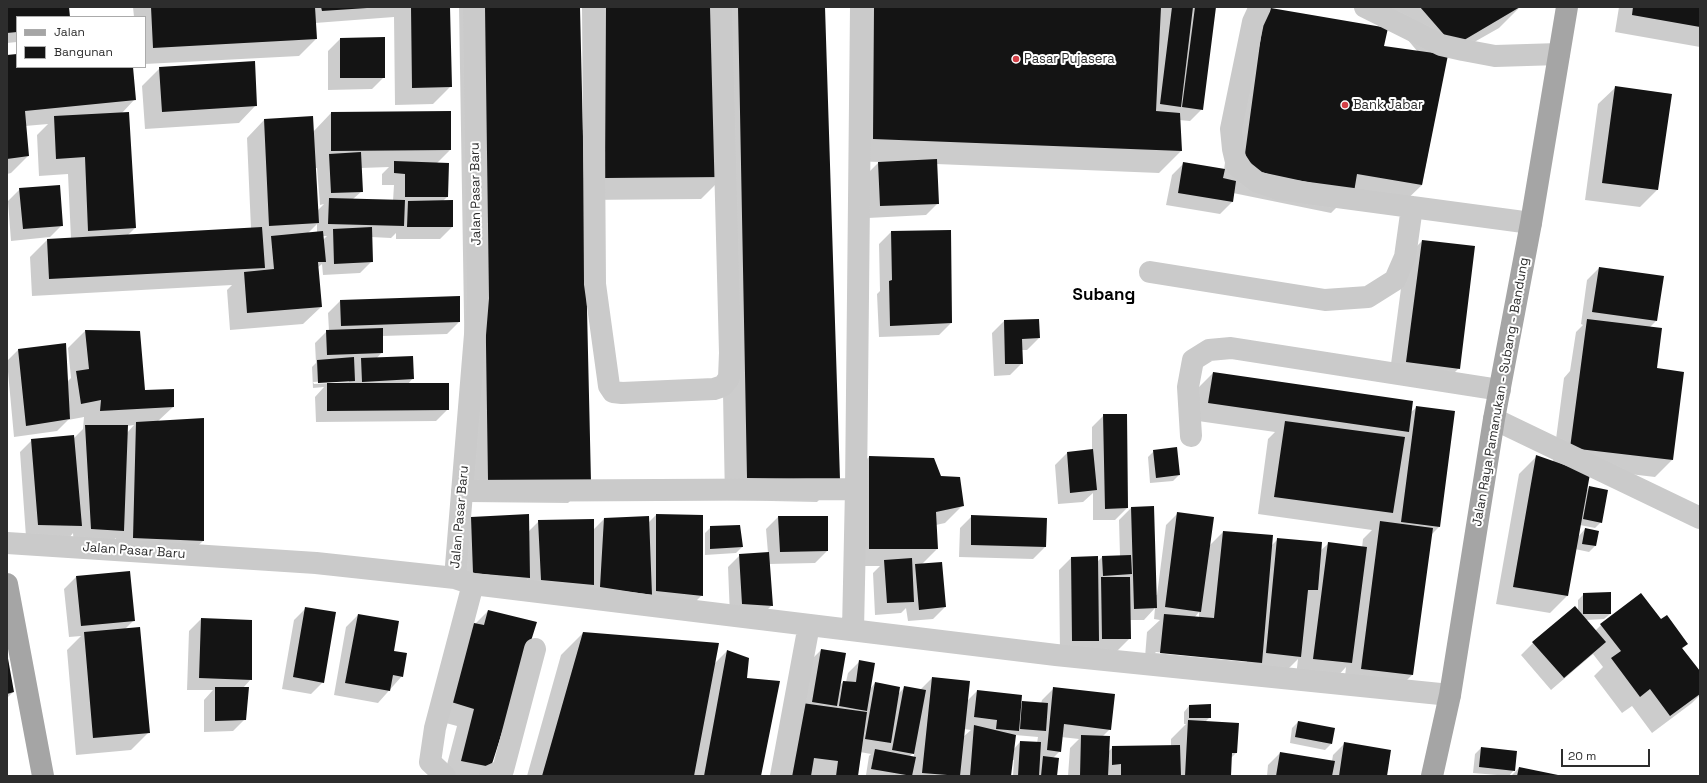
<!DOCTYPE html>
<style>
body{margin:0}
#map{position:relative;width:1707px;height:783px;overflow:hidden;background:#fff;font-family:"Space Grotesk",sans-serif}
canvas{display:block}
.frame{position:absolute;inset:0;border:8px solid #2d2d2d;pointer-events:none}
.legend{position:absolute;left:16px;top:16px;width:130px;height:52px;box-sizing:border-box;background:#fff;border:1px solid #ababab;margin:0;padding:5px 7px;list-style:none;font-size:12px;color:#2d2d2d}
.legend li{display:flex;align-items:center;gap:8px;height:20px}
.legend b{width:20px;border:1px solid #ababab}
.scale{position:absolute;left:1561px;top:749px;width:89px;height:18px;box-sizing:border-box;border:2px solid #2d2d2d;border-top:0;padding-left:5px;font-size:12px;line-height:14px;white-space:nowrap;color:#2d2d2d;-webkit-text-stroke:3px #fff;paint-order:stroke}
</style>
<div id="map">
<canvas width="1707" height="783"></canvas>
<div class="frame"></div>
<ul class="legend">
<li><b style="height:5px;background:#a5a5a5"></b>Jalan</li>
<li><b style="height:11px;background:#141414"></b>Bangunan</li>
</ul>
<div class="scale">20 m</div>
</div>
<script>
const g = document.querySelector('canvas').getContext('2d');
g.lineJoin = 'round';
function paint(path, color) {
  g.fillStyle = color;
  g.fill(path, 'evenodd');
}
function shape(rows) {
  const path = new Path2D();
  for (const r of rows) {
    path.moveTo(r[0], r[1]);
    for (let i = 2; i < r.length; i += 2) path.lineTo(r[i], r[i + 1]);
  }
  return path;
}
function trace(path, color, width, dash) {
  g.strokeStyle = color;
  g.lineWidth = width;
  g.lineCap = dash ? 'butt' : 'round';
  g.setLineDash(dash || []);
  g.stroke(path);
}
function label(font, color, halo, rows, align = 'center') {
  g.font = font + ' "Space Grotesk",sans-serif';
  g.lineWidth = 4;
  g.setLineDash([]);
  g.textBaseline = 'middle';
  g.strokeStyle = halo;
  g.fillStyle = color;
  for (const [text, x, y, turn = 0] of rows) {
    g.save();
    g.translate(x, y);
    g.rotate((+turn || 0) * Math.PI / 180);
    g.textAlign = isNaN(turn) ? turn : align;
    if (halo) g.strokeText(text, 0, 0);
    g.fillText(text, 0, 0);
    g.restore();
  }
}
const shadow = shape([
 [7,7,68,7,69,17,17,17,17,42,7,43],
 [133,7,449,7,451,86,433,104,395,105,394,17,315,23,316,39,299,56,145,64,145,17,134,17],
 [459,7,579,7,582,130,584,130,584,7,824,7,839,480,817,502,725,500,719,181,701,199,583,200,590,482,568,503,467,502],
 [853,7,1215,7,1202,109,1190,121,1179,120,1181,151,1159,173,936,164,938,203,926,215,868,218,866,175,879,162,851,161],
 [1380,7,1520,7,1499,28,1446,58,1422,185,1400,206,1346,198,1331,213,1233,193,1232,202,1220,214,1166,205,1172,175,1184,163,1224,170,1243,29,1418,52],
 [1619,7,1700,7,1700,47,1615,32],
 [340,39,384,77,372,89,328,90,328,51],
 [17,55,17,67,57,67,57,69,82,67,132,67,135,99,121,114,135,228,127,236,251,229,247,138,264,120,313,132,331,113,450,150,437,163,447,197,443,201,452,227,440,239,396,239,396,233,391,238,371,237,372,261,360,273,323,275,322,264,317,268,321,307,303,324,230,330,227,290,232,285,32,296,30,257,47,240,71,239,68,174,39,176,37,135,48,124,25,126,28,156,11,173,7,174,7,56],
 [389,167,382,174,382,185,394,185,393,201,353,199,362,191,361,168],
 [315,168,317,168,320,205,324,204,317,211],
 [317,224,317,233,307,234],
 [323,236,327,236,323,240],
 [160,68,256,105,239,123,145,129,142,86],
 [1616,87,1671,94,1657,190,1640,207,1585,200,1598,104],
 [20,189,62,225,50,237,11,241,8,201],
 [950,231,951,323,939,335,879,337,877,294,880,291,879,244,891,232],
 [1422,241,1459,368,1441,386,1389,379,1405,258],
 [1599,268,1656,321,1649,328,1672,460,1655,477,1570,467,1586,491,1589,488,1601,522,1595,528,1580,525,1578,537,1585,529,1595,546,1589,552,1575,549,1567,596,1550,613,1496,604,1519,474,1536,457,1553,462,1564,378,1570,371,1576,332,1583,325,1581,324,1587,280],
 [340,301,459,322,447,334,382,336,382,352,376,359,413,378,408,384,448,409,436,421,316,422,315,397,324,387,313,388,312,367,316,363,315,343,327,331,329,331,328,313],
 [349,380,349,382,314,384,313,382],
 [1004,321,1039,338,1027,350,1022,350,1022,363,1010,375,994,376,992,333],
 [85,331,139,332,144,391,173,407,157,422,203,541,185,558,116,555,116,538,106,548,74,546,73,533,69,538,26,537,20,452,32,440,73,439,83,429,84,417,68,420,57,431,14,437,7,361,18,350,67,382,71,378,68,348],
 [134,425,127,433,127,426],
 [1213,373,1410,413,1417,407,1439,527,1431,535,1412,675,1395,692,1344,686,1346,667,1334,680,1296,676,1298,659,1283,674,1144,670,1147,632,1160,620,1154,619,1155,608,1144,620,1130,620,1130,638,1118,650,1060,653,1059,570,1071,558,1097,562,1102,557,1120,556,1119,520,1131,508,1156,595,1157,595,1166,525,1178,513,1209,546,1223,532,1272,545,1278,539,1320,551,1328,544,1362,548,1363,539,1372,530,1258,514,1268,439,1275,432,1191,420,1196,390],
 [1199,612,1199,618,1194,618],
 [1156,652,1247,660,1247,662,1155,653],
 [1104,415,1127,508,1115,520,1093,520,1093,493,1083,502,1058,504,1055,465,1067,453,1092,450,1092,427],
 [1154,451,1179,475,1173,481,1150,483,1148,457],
 [869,457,940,477,963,505,945,523,936,525,937,549,922,564,945,607,933,619,908,621,906,608,901,613,875,615,873,573,880,566,852,566,852,474],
 [656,515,702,595,690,607,529,592,528,579,517,590,462,585,460,530,472,518,528,532,539,521,593,530,604,519,648,523],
 [972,516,1045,547,1033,559,959,557,960,528],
 [778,517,827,551,815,563,769,564,772,605,760,617,730,616,728,567,740,555,768,553,766,529],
 [711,527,742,547,736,553,705,555,705,533],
 [76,577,134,620,125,629,149,732,131,750,76,755,67,650,81,636,69,637,64,589],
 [1584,594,1610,614,1604,619,1586,620,1595,631,1601,625,1661,621,1687,644,1682,649,1700,673,1700,695,1692,703,1652,733,1632,706,1622,713,1594,676,1603,667,1593,654,1551,690,1521,655,1533,643,1578,610,1578,600],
 [306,608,323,682,311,694,282,689,294,620],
 [488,611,490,766,481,776,444,776,457,726,431,719,475,624],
 [358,615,393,652,402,676,378,703,334,695,346,627],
 [201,619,251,679,243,688,245,719,233,731,204,732,204,700,213,690,187,690,189,631],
 [583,633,714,664,727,651,746,679,760,776,527,776,561,655],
 [821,650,839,686,843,682,846,682,848,673,860,661,870,689,875,683,898,694,905,687,920,690,932,678,966,702,977,691,1020,704,1023,702,1041,704,1042,700,1054,688,1110,729,1102,737,1109,751,1113,747,1171,746,1171,739,1186,724,1184,724,1184,712,1189,706,1210,717,1205,722,1236,753,1231,758,1230,776,1068,776,1070,748,1079,739,1061,737,1060,751,1053,758,1056,776,1013,776,1014,760,1012,760,1010,776,871,776,866,775,869,756,871,754,860,752,857,776,777,776,809,662],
 [964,729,971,730,963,737],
 [1015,735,1038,737,1037,743,1020,742,1013,750],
 [914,752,914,757,910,756],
 [7,655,13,692,7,698],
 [1298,722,1331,744,1325,750,1290,743,1292,728],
 [1345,743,1386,776,1267,776,1268,765,1280,753,1332,761,1333,755],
 [1481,748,1514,770,1509,776,1473,773,1475,754],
 [1519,768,1556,776,1511,776]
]);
const building = shape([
 [7,7,69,7,70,17,17,17,17,32,7,33],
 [151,7,315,7,317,39,153,48],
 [321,7,367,7,367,8,322,11],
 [411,7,450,7,452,87,412,88],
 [481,7,580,7,591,482,488,480],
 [606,7,718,7,724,177,605,178],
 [738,7,825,7,840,480,747,478],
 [874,7,1161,7,1156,111,1180,113,1182,151,873,139],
 [1172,7,1193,7,1181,107,1160,104],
 [1195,7,1216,7,1203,110,1182,107],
 [1265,7,1388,28,1384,46,1448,55,1422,185,1357,174,1354,192,1256,171,1245,154],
 [1420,7,1520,7,1454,46],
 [1633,7,1700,7,1700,27,1632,15],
 [385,37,385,78,340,78,340,38],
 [17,54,17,67,58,67,58,68,133,67,136,100,25,111,29,156,7,159,7,55],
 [255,61,257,106,162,112,159,67],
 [1615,86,1672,94,1658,190,1602,183],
 [451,111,451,150,331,151,331,112],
 [129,112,136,228,88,231,85,157,56,159,54,116],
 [313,116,319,223,269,226,264,119],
 [361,152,363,192,331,193,329,154],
 [937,159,939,204,880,206,878,162],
 [394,161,449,163,448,197,405,197,405,174,394,173],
 [1183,162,1225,169,1223,178,1236,181,1233,202,1178,193],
 [60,185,63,226,23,229,19,188],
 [329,198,405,200,404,226,328,224],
 [453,200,453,227,407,227,408,201],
 [262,227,265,268,49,279,47,239],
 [372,227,373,262,334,264,333,229],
 [951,230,952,323,890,326,889,281,892,280,891,231],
 [323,231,326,262,318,262,322,307,247,313,244,272,274,269,271,236],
 [1422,240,1475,246,1460,369,1406,362],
 [1599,267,1664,276,1657,321,1592,312],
 [460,296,460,322,341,326,340,300],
 [1039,319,1040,338,1022,339,1023,364,1005,364,1004,320],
 [1587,319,1662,328,1657,368,1684,372,1673,460,1570,448],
 [383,328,383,353,327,355,326,330],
 [85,330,140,331,145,390,174,389,174,407,100,411,101,400,81,404,76,371,89,369],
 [66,343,70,419,26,426,18,349],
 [413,356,414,379,362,382,361,358],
 [354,357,355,381,318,383,317,360],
 [1213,372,1413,401,1409,432,1208,403],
 [327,383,449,383,449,410,327,411],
 [1416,406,1455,411,1440,527,1401,522],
 [1103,414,1127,414,1128,508,1105,509],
 [204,418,204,541,133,538,136,422],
 [1285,421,1405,437,1393,513,1274,497],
 [85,425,128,425,124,531,91,529],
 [74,435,82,526,38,525,31,439],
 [1177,447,1180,475,1156,478,1153,450],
 [1093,449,1097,490,1070,493,1067,452],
 [1536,455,1590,474,1568,596,1513,587],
 [869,456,934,458,941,476,960,477,964,506,936,512,938,549,869,549],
 [1589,486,1608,490,1602,523,1583,519],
 [1154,506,1157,608,1134,609,1131,507],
 [1177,512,1214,517,1201,612,1165,607],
 [529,514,530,578,473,573,471,517],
 [656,514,703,515,703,596,656,591],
 [971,515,1047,518,1046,547,971,545],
 [649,516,652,595,600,587,604,518],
 [778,516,828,516,828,551,780,552],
 [594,519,594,585,541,580,538,520],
 [1380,521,1433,528,1413,675,1361,669],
 [740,525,743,547,710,549,710,526],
 [1585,528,1599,531,1596,546,1582,544],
 [1223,531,1273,535,1262,663,1160,653,1164,614,1214,618],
 [1277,538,1322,542,1318,590,1308,590,1301,657,1266,653],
 [1328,542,1367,547,1352,663,1313,659],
 [769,552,773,606,742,604,739,554],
 [1131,555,1132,574,1103,576,1102,556],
 [1098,556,1099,641,1072,641,1071,557],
 [912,558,914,602,887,603,884,560],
 [942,562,946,607,919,610,915,564],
 [130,571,135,621,81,626,76,576],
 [1101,577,1130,577,1131,639,1102,639],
 [1611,592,1611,614,1583,614,1583,593],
 [1641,593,1661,619,1667,615,1688,644,1682,648,1700,671,1700,694,1670,716,1650,689,1640,697,1611,658,1621,651,1600,624],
 [1575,606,1606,642,1564,678,1532,642],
 [305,607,336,612,324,683,293,677],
 [488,610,537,622,491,767,461,761,474,709,448,701,469,622,484,625],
 [358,614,399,621,394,651,407,653,403,677,393,675,390,691,345,683],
 [201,618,252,620,252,680,199,678],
 [140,627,150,733,93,738,84,632],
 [583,632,719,643,694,776,542,776],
 [821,649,846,653,837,706,812,702],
 [727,650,749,658,747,678,780,681,761,776,704,776],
 [7,653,14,692,7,694],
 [859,660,875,663,867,711,839,706,843,681,856,682],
 [932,677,970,681,960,776,922,773],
 [875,682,900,687,891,743,865,739],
 [904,686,926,690,914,754,892,750],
 [215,687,249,687,246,720,215,721],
 [1053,687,1115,694,1111,730,1064,724,1061,752,1047,750],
 [977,690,1022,695,1019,731,996,729,997,720,974,717],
 [1022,701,1048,703,1046,731,1020,729],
 [802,703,867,712,858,776,836,776,838,761,814,758,811,776,791,776],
 [1211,704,1211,718,1189,718,1189,705],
 [1188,720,1239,723,1237,753,1232,753,1231,776,1185,776],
 [1298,721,1335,728,1332,744,1295,737],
 [974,725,1016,735,1011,776,970,776],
 [1081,735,1110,736,1108,776,1080,776],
 [1020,741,1041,742,1039,776,1018,776],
 [1344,742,1391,750,1387,776,1339,776],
 [1180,745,1181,776,1121,776,1121,764,1112,765,1112,746],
 [1481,747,1517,751,1515,771,1479,767],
 [875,749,916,757,912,776,871,769],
 [1280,752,1335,761,1332,776,1276,776],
 [1043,756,1059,758,1057,776,1041,776],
 [1519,767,1558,775,1558,776,1517,776]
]);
const minor = shape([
 [593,7,595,284,609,386,613,392,622,393,714,389,723,386,729,378,730,353,721,7],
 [1260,7,1253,22,1231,129,1233,149,1237,166,1257,182,1278,189,1531,223],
 [1365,7,1441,45,1463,50,1495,56,1559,54],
 [1150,272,1325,300,1368,297,1395,280,1405,257,1412,207],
 [1494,419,1700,518],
 [1191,436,1188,387,1193,360,1209,350,1231,348,1500,390],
 [462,491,856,489,861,7],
 [7,543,316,563,455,578,478,298,474,7],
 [455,578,473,584,1056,655,1450,695],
 [853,630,856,489],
 [445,776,430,762,435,728,473,584],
 [490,776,503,770,535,649],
 [781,776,809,625]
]);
const major = shape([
 [7,584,43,776],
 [1432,776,1450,695,1494,419,1531,223,1567,7]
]);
const markers = [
 [1016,59,4,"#d44047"],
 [1345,105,4,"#d44047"]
];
const poiNames = [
 ["Pasar Pujasera",1024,59],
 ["Bank Jabar",1353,105]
];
const streetNames = [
 ["Jalan Pasar Baru",476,194,-91],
 ["Jalan Raya Pamanukan - Subang - Bandung",1501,392,-80],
 ["Jalan Pasar Baru",460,517,-85],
 ["Jalan Pasar Baru",134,551,4]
];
const districtNames = [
 ["Subang",1104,295]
];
paint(shadow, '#0003');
paint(building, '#141414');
trace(minor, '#cacaca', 22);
trace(major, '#a5a5a5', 22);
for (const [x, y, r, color] of markers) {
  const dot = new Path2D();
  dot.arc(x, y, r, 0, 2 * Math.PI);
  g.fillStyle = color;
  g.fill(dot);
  trace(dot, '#fff', 1.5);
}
label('13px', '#2d2d2d', '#fff', poiNames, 'left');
label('13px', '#2d2d2d', '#fff', streetNames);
label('bold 17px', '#000', '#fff', districtNames);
</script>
